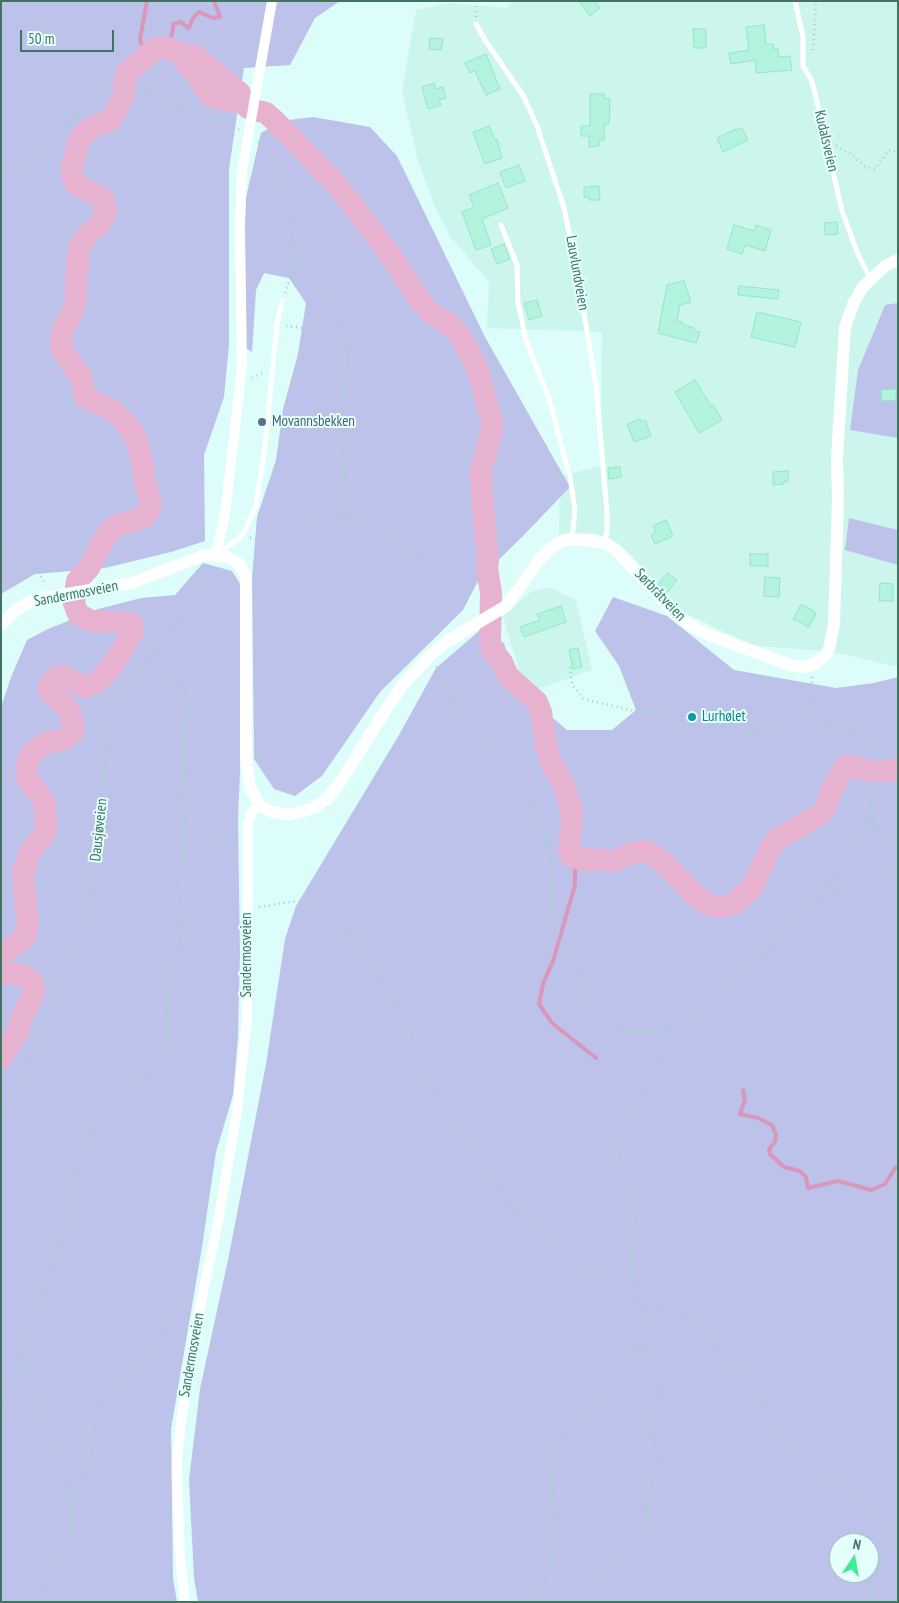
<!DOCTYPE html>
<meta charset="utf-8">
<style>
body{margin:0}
#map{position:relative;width:899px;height:1603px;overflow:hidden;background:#ddfdfa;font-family:"PT Sans Narrow",sans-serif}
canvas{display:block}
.frame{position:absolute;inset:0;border:2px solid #457362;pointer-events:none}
.north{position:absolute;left:829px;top:1533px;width:50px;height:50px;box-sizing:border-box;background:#e4fffc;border:1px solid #a4c7be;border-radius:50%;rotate:12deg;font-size:14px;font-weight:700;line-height:20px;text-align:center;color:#457362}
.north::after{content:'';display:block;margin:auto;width:18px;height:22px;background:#3bee95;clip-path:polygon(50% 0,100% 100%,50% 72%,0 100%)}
.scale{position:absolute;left:20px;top:30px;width:94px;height:22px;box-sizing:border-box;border:2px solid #457362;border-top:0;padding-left:6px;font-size:15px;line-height:18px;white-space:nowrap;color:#457362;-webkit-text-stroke:4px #e4fffc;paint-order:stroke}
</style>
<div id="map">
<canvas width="899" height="1603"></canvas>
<div class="frame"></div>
<div class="north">N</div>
<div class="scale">50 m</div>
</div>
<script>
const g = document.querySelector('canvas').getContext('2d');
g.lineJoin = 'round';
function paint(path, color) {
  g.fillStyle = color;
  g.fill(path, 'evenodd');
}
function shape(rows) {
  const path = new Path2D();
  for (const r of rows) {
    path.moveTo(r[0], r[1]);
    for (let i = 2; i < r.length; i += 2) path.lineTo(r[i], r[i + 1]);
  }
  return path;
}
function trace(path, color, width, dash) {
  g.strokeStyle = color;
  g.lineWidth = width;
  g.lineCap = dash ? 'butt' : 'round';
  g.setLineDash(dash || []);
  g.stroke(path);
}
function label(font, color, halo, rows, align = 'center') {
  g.font = font + ' "PT Sans Narrow",sans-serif';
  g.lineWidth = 4;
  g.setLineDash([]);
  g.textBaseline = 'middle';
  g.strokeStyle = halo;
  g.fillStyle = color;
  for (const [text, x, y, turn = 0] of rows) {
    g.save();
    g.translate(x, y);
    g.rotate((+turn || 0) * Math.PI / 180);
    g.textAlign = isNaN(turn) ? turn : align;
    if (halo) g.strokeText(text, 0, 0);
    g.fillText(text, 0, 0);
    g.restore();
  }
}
const residential = shape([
 [513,1,898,1,898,667,848,655,814,650,754,646,685,613,627,551,610,539,592,533,559,535,560,476,601,466,602,332,487,328,489,282,450,236,434,205,418,160,402,92,416,10,450,3,505,8],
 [550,588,576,600,592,670,526,693,503,617,532,591]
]);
const green = shape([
 [1,1,340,1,315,18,290,65,244,68,229,169,229,345,224,397,204,455,205,541,171,552,105,568,35,574,1,594],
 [313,117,370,127,397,156,485,337,570,487,523,536,479,579,463,610,380,692,322,776,295,796,274,789,254,759,252,578,257,517,276,460,283,409,298,354,306,303,289,278,264,273,256,290,252,352,244,347,244,206,261,133,281,121],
 [898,303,898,438,850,430,858,370,885,305],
 [849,518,898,530,898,565,845,550],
 [203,563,232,571,240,584,240,771,238,819,240,954,238,1037,233,1095,216,1152,202,1247,171,1429,173,1579,177,1602,1,1602,1,707,11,677,27,640,48,629,98,609,141,598,175,595],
 [613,597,667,616,734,670,836,688,874,683,898,677,898,1602,198,1602,194,1578,189,1480,200,1389,229,1255,266,1064,285,939,296,906,399,735,436,668,479,631,504,643,517,687,567,730,612,730,636,710,619,666,595,631],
 [839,1543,869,1543,869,1573,839,1573]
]);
const stream = shape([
 [168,48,173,30,173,24,180,22,189,28,193,18,199,12,213,18,220,17,214,1],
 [145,55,140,39,147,1],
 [575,859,575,885,553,961,543,984,539,1004,552,1023,596,1058],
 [743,1090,745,1100,740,1114,758,1118,772,1125,776,1135,775,1142,769,1149,770,1154,784,1167,800,1171,806,1177,808,1188,838,1181,871,1190,885,1184,896,1167,898,1168]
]);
const river = shape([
 [184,60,197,76,211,97,230,101,241,101],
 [1,954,23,939,26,934,28,924,23,875,29,853,46,832,45,803,28,779,26,771,27,763,31,755,38,748,46,743,64,739,72,733,74,727,70,713,64,704,51,693,49,689,49,685,57,677,63,676,84,687,96,683,109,670,132,634,133,629,131,623,91,621,78,614,74,603,77,581,89,568,105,537,113,528,118,525,143,518,150,509,151,505,144,477,142,461,135,436,124,421,113,411,85,397,83,391,82,379,62,350,61,341,64,328,74,308,76,298,76,276,80,245,88,234,101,223,106,209,105,202,101,197,77,185,74,181,72,176,72,166,78,143,84,133,99,124,107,122,113,117,124,97,124,84,127,73,155,48,168,48,179,53,195,56,240,93,241,101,248,108,266,113,275,121,337,185,368,225,396,263,414,292,429,311,455,329,467,348,479,373,493,427,480,473,488,561,487,568,491,593,490,641,492,650,502,662,508,676,537,702,541,712,547,749,551,762,564,786,570,806,572,820,569,851,571,856,582,860,590,859,614,861,634,852,644,851,651,854,665,864,695,895,704,902,714,906,724,907,735,903,753,886,771,846,777,839,821,814,825,809,832,790,845,767,851,766,870,771,887,771,898,769],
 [1,970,6,973,21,975,28,978,33,984,34,990,32,997,21,1019,18,1031,1,1058]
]);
const building = shape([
 [579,1,595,1,600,8,590,16,579,1],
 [764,25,766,45,773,44,774,50,778,49,779,57,790,56,792,70,756,73,755,60,731,64,729,53,749,50,746,27,764,25],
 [693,29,706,29,706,48,694,48,693,29],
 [430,38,443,39,441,50,429,49,430,38],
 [486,54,500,89,486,95,475,71,470,73,465,63,486,54],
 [434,83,436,89,443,87,446,98,439,100,441,105,428,109,422,87,434,83],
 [590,94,604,94,604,98,610,99,609,124,604,124,604,140,599,140,599,146,589,147,589,136,581,136,581,126,590,126,590,94],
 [489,126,495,140,497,139,502,158,485,164,473,132,489,126],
 [742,128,748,140,723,152,717,138,736,129,737,130,742,128],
 [519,165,525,181,506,188,500,172,519,165],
 [498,183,508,208,482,219,491,245,476,250,462,212,474,207,469,195,498,183],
 [599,186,600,200,589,200,589,197,584,197,584,187,599,186],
 [837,222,838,234,825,235,824,223,837,222],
 [734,225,754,231,756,225,771,230,765,251,745,245,742,254,727,249,734,225],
 [504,244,510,259,497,264,491,249,504,244],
 [684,281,691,302,680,305,677,321,682,322,682,324,694,328,694,331,700,332,696,343,658,333,667,285,684,281],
 [739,286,779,290,778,299,738,295,739,286],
 [537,300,542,316,529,320,524,303,537,300],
 [757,312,801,322,795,347,751,337,757,312],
 [695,380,711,406,713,405,722,420,699,433,675,392,695,380],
 [896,389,896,400,882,401,881,390,896,389],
 [640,419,641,422,645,420,651,436,634,442,627,424,640,419],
 [620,467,621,477,609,479,608,468,620,467],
 [788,471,788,481,784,481,784,484,773,485,773,472,788,471],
 [666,520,673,536,655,544,651,535,656,532,653,526,666,520],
 [750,554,768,554,768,566,750,566,750,554],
 [668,573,677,580,667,593,658,584,668,573],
 [765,577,780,578,779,597,764,596,765,577],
 [880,583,893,584,893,601,879,601,880,583],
 [803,605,815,612,814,614,816,614,809,627,793,619,800,606,803,605],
 [561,606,566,622,524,637,520,627,540,620,537,614,561,606],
 [578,648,582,667,573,669,569,650,578,648]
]);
const path = shape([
 [476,17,477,1],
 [813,50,816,1],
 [258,142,276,161,293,207,292,236,296,262,331,300,336,312,349,359,338,417,344,461,349,519],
 [836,146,849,153,867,168,875,169,889,150,898,152],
 [1,164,32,164,92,99,117,89,144,92,240,130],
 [285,293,296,262],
 [286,326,304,328,318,326,338,321],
 [252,378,265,372],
 [250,538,281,545,306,535,319,519,331,512,349,519,366,529,404,543,429,566,433,585,432,638],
 [1,559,15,567,33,563,46,585],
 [152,658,185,690,187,713,183,739,186,769,180,799,187,828,184,852],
 [436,666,445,691,453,703,507,769,539,815,546,835,550,857,552,874,553,916,556,930,578,971,590,1009,609,1025,630,1034,671,1030,696,1023,714,1006,740,977,761,959,814,902,844,865,872,818],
 [570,667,572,685,584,699,703,727,734,731,760,731,816,713],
 [812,677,812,698,816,713,827,725,843,730,863,731,875,738,880,750,879,765,873,779,870,796,872,818,879,833,898,854],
 [816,901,858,882,886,878,898,880],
 [259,907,296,901,313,904,325,912,349,933,365,950,409,1028,420,1063,430,1083,508,1203,540,1234,599,1278,642,1304,680,1315,697,1327,723,1356,754,1383,775,1425,799,1459,832,1482,864,1501,898,1533],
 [1,1117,15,1093,62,985,86,920,96,865,102,814,107,737,117,709,208,577,211,567],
 [1,1409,24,1352],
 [73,1502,92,1454,96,1413,105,1398,165,1330,177,1300,197,1267],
 [34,1602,59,1567,72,1530,72,1503,60,1446,27,1376,24,1351,26,1333,50,1277,53,1255,70,1223,77,1173,88,1146,94,1126,126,1086,158,1074,165,1062,168,999,167,974,179,948,182,933,182,916,177,885,184,852,238,840],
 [538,1602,549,1570,554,1544,555,1519,551,1468,557,1445,582,1411,594,1400,615,1387,626,1365,648,1327,648,1317,642,1304,632,1271,632,1242,637,1218,619,1153,614,1147,623,1129,640,1106,645,1088,652,1080,671,1030],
 [613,1602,614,1597,605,1575,621,1560,629,1548,641,1537,646,1527,648,1516,645,1501,656,1472,658,1455,650,1430,660,1402,660,1382,657,1368,650,1355,639,1343],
 [874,1602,869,1585,886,1551,898,1537]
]);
const service = shape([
 [795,1,803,37,803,66,811,79,815,93,842,211,857,252,870,278],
 [476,24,485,40,524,97,537,126,564,208,574,255,596,385,607,512,607,531,605,542],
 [501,225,517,265,518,302,526,340,549,399,570,477,575,510,572,538],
 [217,554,237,540,244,533,256,505,264,455,277,325,282,301]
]);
const minor = shape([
 [215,556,225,515,242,367,240,227,242,171,272,1],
 [185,1602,180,1557,178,1504,177,1462,181,1421,197,1321,218,1222,237,1111,247,1019,248,824,252,812,259,805]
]);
const tertiary = shape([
 [1,625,14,612,27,603,43,598,132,583,205,555,227,557,233,560,239,564,246,576,246,759,250,787,259,805,270,811,288,815,314,808,328,798,341,781,385,711,404,683,432,654,446,642,506,606,540,559,550,549,564,540,572,539,595,541,605,543,615,549,675,614,693,627,709,635,793,666,803,667,813,665,825,656,829,649,834,624,838,500,837,458,845,327,854,302,863,287,885,266,898,260]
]);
const markers = [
 [262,422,5,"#5c6f8a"],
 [692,717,5,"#0f9aa8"]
];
const streetNames = [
 ["Kudalsveien",826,141,77],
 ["Lauvlundveien",577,273,80],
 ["Sandermosveien",76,594,-11],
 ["Sørbråtveien",660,595,46],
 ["Dausjøveien",99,830,-84],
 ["Sandermosveien",247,955,-90],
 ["Sandermosveien",192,1355,-80]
];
const serviceNames = [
 ["Movannsbekken",272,422]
];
const cultureNames = [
 ["Lurhølet",702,717]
];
paint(residential, '#cbf5ed');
paint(green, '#bcc2ea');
trace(stream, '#d997bc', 4);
trace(river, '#e7b2d0', 22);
paint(building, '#b4f4df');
trace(building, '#93e7ca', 1);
trace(path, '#97d8c2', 2.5, [1, 4]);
trace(service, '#fff', 5);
trace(minor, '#fff', 10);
trace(tertiary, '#fff', 12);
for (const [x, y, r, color] of markers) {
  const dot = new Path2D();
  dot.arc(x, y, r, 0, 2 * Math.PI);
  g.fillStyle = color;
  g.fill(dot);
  trace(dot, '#e4fffc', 2);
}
label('15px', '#457362', '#e4fffc', streetNames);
label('15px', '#4e5e75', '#e4fffc', serviceNames, 'left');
label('15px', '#0d838f', '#e4fffc', cultureNames, 'left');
</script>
